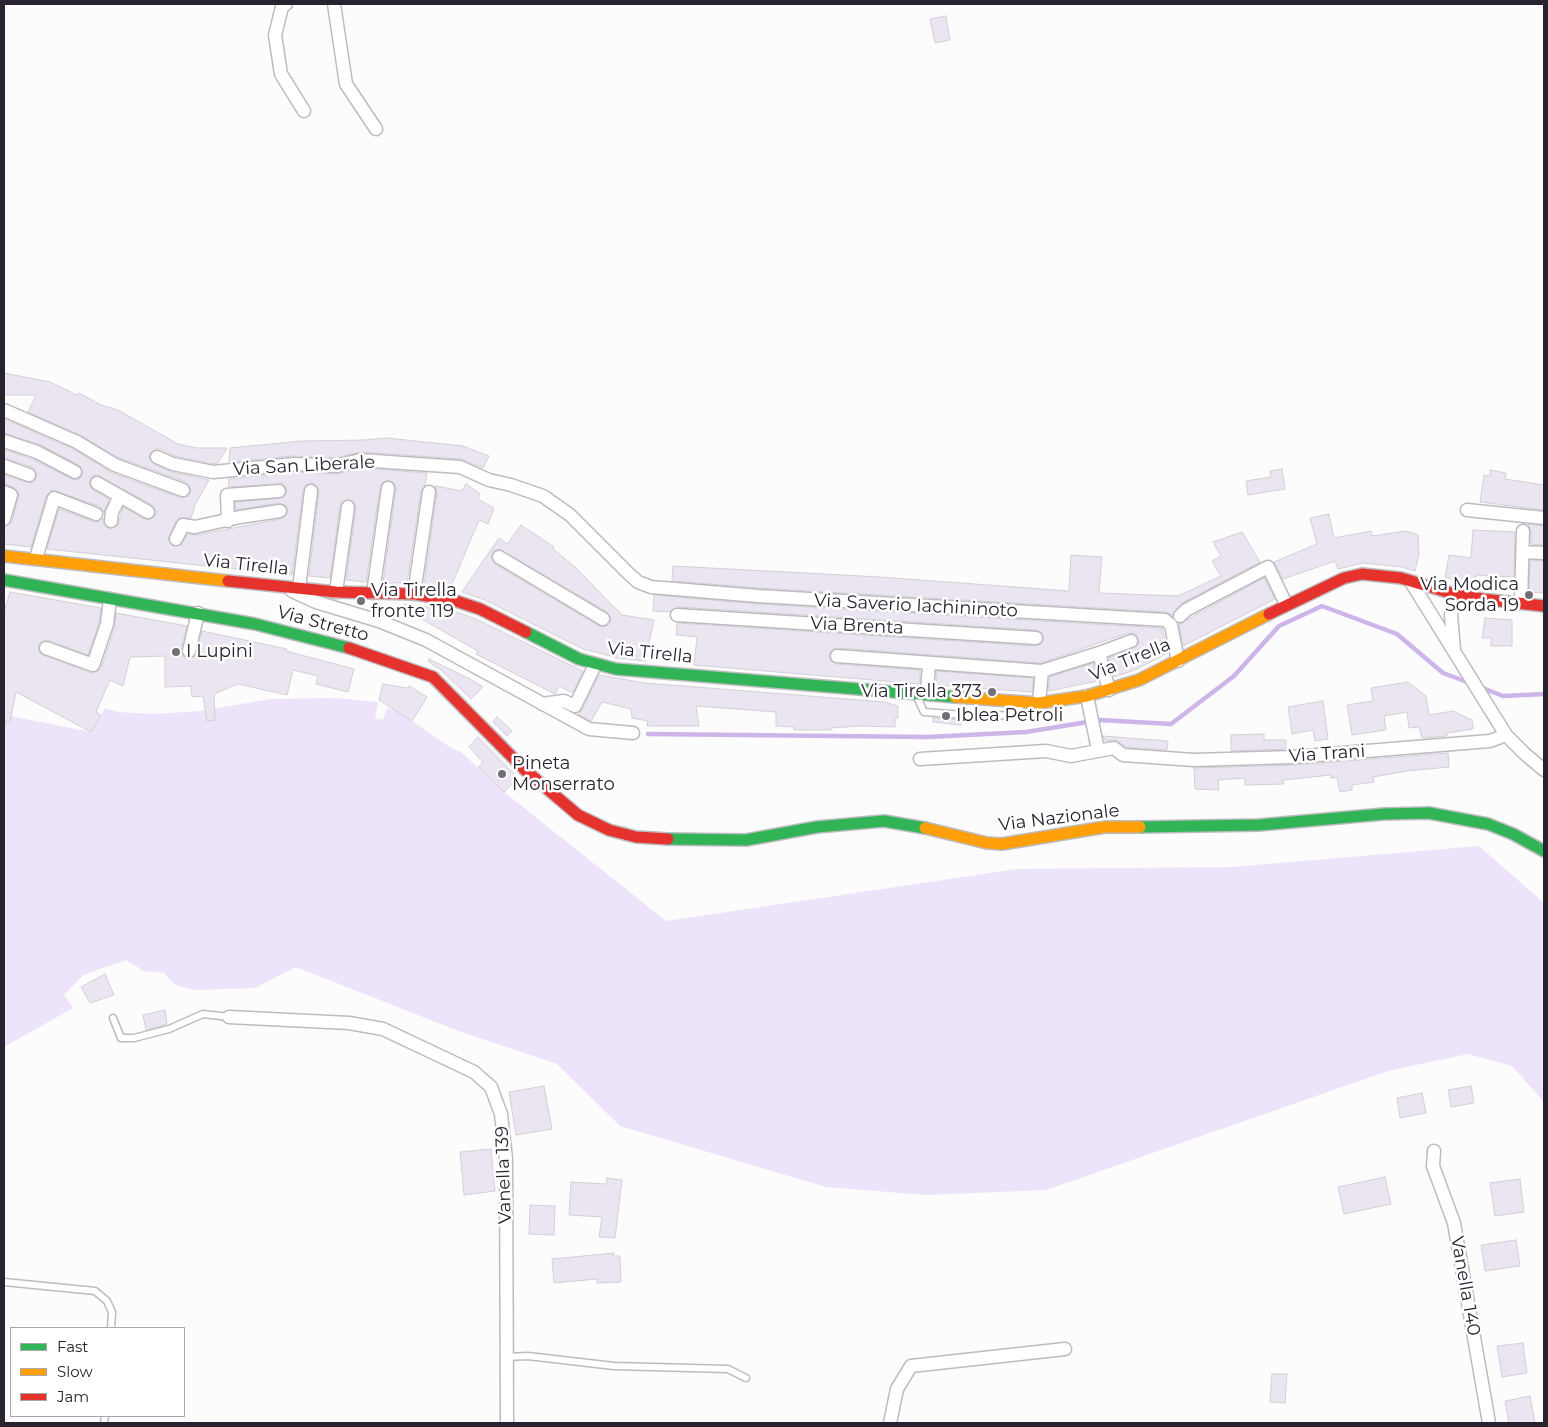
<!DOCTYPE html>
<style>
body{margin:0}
#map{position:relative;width:1548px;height:1427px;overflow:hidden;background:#fbfcfb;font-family:Montserrat,sans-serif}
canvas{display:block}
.frame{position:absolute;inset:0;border:5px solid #28232f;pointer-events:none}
.legend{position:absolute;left:10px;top:1327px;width:175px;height:90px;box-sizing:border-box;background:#fff;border:1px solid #a9a7ac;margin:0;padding:6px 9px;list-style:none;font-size:15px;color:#28232f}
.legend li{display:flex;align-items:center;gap:10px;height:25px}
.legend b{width:25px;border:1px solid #a9a7ac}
</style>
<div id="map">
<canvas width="1548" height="1427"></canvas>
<div class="frame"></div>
<ul class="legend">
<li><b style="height:6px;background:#30b455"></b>Fast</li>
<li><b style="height:6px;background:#ff9f0a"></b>Slow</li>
<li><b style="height:6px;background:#e5322d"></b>Jam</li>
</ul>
</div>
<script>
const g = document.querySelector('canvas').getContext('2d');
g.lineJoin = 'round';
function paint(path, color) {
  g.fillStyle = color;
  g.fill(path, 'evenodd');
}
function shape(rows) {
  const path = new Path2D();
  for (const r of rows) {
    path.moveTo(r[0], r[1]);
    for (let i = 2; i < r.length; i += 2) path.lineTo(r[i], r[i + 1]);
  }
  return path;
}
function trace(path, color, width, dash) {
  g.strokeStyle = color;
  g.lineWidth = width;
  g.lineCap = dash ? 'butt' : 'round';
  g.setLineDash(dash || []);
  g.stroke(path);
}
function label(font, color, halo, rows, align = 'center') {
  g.font = font + ' Montserrat,sans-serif';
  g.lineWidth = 5;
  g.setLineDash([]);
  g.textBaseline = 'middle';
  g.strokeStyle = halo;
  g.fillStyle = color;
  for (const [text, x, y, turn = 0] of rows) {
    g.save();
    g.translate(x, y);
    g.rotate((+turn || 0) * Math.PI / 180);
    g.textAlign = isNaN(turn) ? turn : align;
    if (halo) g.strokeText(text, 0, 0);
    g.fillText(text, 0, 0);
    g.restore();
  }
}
const green = shape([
 [336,698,378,702,375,718,383,720,387,708,394,709,453,749,461,752,504,792,666,921,1017,869,1232,867,1479,846,1544,903,1544,1102,1512,1066,1468,1054,1388,1071,1046,1190,926,1195,826,1187,620,1126,557,1064,461,1032,296,967,255,988,194,990,175,985,164,973,144,971,126,960,83,975,64,995,73,1008,4,1047,4,717,11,716,91,732,105,708,118,712,154,714,200,711,271,699]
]);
const stream = shape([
 [1480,687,1503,696,1544,694],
 [648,734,928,737,1026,732,1100,720,1171,724,1234,676,1279,626,1322,606,1397,634,1443,673,1470,683]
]);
const building = shape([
 [946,16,950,40,935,43,930,19,946,16],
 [4,373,50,382,77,395,79,393,101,405,118,410,178,444,197,448,227,448,218,463,213,464,175,456,160,449,156,449,150,453,149,458,154,464,171,472,209,480,195,505,191,518,180,518,176,521,168,539,173,546,181,545,188,534,197,535,281,519,287,514,287,506,279,503,236,510,235,502,283,498,287,491,283,484,228,487,229,479,294,472,336,474,361,468,427,473,425,485,421,491,407,583,383,583,396,489,393,482,389,480,382,483,380,487,366,582,346,580,356,508,353,501,349,499,342,502,340,506,330,578,309,576,319,492,316,485,312,483,305,486,303,490,292,575,47,549,59,509,94,522,98,522,103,518,104,525,111,529,118,525,123,507,144,519,149,520,155,516,156,511,152,505,97,475,92,476,89,484,93,490,109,499,104,512,99,506,52,490,46,496,31,547,4,544,4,527,12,522,19,494,15,488,4,484,4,475,30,483,35,481,37,474,32,467,4,458,4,449,34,460,72,479,80,479,83,472,79,465,41,445,4,433,4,419,73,449,112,473,181,498,189,496,191,489,186,482,119,458,80,435,28,412,36,395,4,395,4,373],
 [387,438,463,446,489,456,483,468,461,459,361,452,335,458,293,456,229,462,230,448,301,441,364,440,387,438],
 [1282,469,1285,489,1248,495,1246,481,1271,477,1270,471,1282,469],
 [1490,470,1506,473,1505,479,1544,485,1544,510,1480,502,1484,475,1490,476,1490,470],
 [466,484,480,494,478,499,494,508,488,524,479,520,450,589,424,585,437,493,435,486,462,491,466,484],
 [1329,514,1334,538,1371,531,1372,536,1406,531,1418,535,1419,554,1415,571,1402,567,1363,563,1338,569,1335,561,1283,579,1274,562,1317,544,1310,518,1329,514],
 [1528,524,1544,526,1544,545,1531,544,1531,531,1528,524],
 [521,525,554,547,553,549,574,566,622,615,654,620,645,661,618,658,583,649,485,600,462,592,499,538,507,544,521,525],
 [499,549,607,612,611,619,610,624,603,627,599,626,495,564,491,556,492,552,499,549],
 [1473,530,1515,532,1514,577,1476,575,1474,585,1445,577,1449,555,1471,558,1473,530],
 [1242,532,1260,562,1182,603,1172,615,1165,612,759,588,672,581,673,566,880,577,1069,591,1071,555,1102,557,1099,593,1178,596,1221,576,1212,561,1221,556,1213,542,1242,532],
 [1530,560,1544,561,1544,593,1529,592,1530,560],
 [1264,578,1275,599,1183,646,1179,624,1264,578],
 [10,592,101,608,99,622,88,655,48,640,41,642,38,646,40,653,43,655,91,673,98,671,101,668,115,627,116,613,187,626,181,650,183,657,187,659,195,656,202,631,287,649,286,651,354,669,348,692,316,684,318,676,293,670,287,695,238,684,214,694,215,720,207,721,203,696,192,697,191,686,165,687,165,656,130,657,123,686,110,680,96,712,101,715,91,732,16,692,10,722,4,722,4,612,10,592],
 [654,595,758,604,1162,628,1168,653,1135,670,1114,677,1109,658,1137,646,1139,642,1136,634,1128,633,1041,663,838,648,833,649,829,655,830,660,836,664,920,670,920,684,694,665,697,637,676,635,677,623,1035,646,1042,643,1044,638,1041,632,1037,630,678,607,670,612,653,611,654,595],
 [404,604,441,609,440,611,447,615,450,610,476,619,583,671,573,693,559,686,555,694,476,654,478,651,404,609,404,604],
 [1485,618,1512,620,1512,646,1491,646,1491,638,1482,638,1485,618],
 [429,659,470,679,483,687,471,699,440,669,433,665,428,661,429,659],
 [1093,663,1098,681,1048,691,1050,677,1093,663],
 [937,671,1033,678,1032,692,936,685,937,671],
 [599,675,645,683,885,702,898,706,898,718,895,718,895,727,859,726,831,728,831,730,794,730,794,727,776,726,776,712,696,706,699,726,647,726,648,721,632,718,631,709,602,702,591,721,578,714,582,710,599,675],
 [1408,682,1426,696,1429,715,1453,711,1472,720,1473,729,1447,733,1447,736,1422,738,1419,727,1409,728,1407,712,1384,716,1386,730,1352,735,1347,705,1373,701,1371,688,1408,682],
 [383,684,407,688,409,686,427,697,412,721,379,700,383,684],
 [1323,701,1328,739,1315,741,1313,730,1292,734,1288,707,1323,701],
 [497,717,512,731,507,736,493,722,497,717],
 [933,718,961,720,961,725,933,722,933,718],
 [1264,734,1264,740,1286,740,1286,749,1231,751,1231,735,1264,734],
 [1103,736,1168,741,1167,750,1126,747,1116,740,1105,741,1103,736],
 [478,737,518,778,504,792,478,767,483,762,469,747,478,737],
 [1448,753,1449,767,1407,771,1373,777,1374,782,1352,785,1352,790,1340,792,1337,777,1331,778,1331,775,1283,780,1284,784,1245,785,1245,778,1218,780,1219,790,1195,789,1194,768,1293,765,1448,753],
 [105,974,114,995,90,1003,81,987,105,974],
 [165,1010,167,1024,146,1030,143,1015,165,1010],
 [544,1086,552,1129,516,1135,509,1092,544,1086],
 [1471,1086,1474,1103,1451,1107,1448,1090,1471,1086],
 [1422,1093,1426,1113,1400,1118,1397,1098,1422,1093],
 [491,1149,495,1191,464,1195,460,1152,491,1149],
 [1385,1177,1391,1204,1344,1214,1338,1187,1385,1177],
 [607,1178,622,1180,615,1238,599,1237,602,1217,569,1215,571,1182,606,1184,607,1178],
 [1520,1179,1524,1212,1495,1216,1490,1183,1520,1179],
 [530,1205,555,1206,554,1235,529,1234,530,1205],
 [1516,1240,1520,1266,1485,1271,1481,1245,1516,1240],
 [614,1253,613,1256,620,1256,621,1282,597,1283,597,1279,554,1283,552,1259,614,1253],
 [1523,1343,1527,1373,1502,1377,1497,1346,1523,1343],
 [1272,1374,1287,1374,1285,1403,1270,1402,1272,1374],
 [1530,1396,1535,1423,1509,1423,1505,1401,1530,1396]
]);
const lane = shape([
 [917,697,924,712,977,716,1012,715,1021,705],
 [113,1018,121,1038,134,1038,169,1029,203,1014,229,1017],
 [4,1282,95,1291,107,1301,112,1312,111,1328],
 [507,1357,528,1356,614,1366,728,1369,746,1378],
 [104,1423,105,1416]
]);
const street = shape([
 [286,4,282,7,275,35,281,74,304,111],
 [334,4,346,84,376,129],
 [4,410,77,442,115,465,183,490],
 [4,441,37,452,75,472],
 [157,457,173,464,213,472,294,464,336,466,360,460,460,467,489,480,511,485,543,496,570,515,628,573,638,582,651,587,758,596,1165,620,1171,625,1178,661],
 [4,466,29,475],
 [97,483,148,512],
 [4,492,11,495,4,519],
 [1467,510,1544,518],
 [111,521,112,512,119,498],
 [228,521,227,495,279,491],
 [176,539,183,525,195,527,240,517,280,511],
 [1523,552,1544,553],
 [499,557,603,619],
 [36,558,54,498,96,514],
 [1411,582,1506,735,1525,754,1544,770],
 [299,588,311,491],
 [292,591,316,602,379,621,426,640,589,729,633,733],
 [336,592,348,507],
 [373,593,388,488],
 [414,594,429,492],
 [1454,594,1451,615,1454,649],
 [1521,603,1523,531],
 [677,615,1036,638],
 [1180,616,1186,610,1268,567,1286,604],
 [46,648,93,665,107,624,110,599],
 [189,651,198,613],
 [837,656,1042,671,1099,653],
 [1109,690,1099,653,1131,641],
 [927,693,929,664],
 [1087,696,1098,750],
 [1039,702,1042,671],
 [542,704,564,701,575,706,595,665],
 [920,759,1046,751,1071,756,1114,748,1123,755,1194,760,1293,757,1490,741,1506,735],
 [229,1017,349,1023,383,1029,474,1072,491,1087,501,1114,506,1159,507,1423],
 [1434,1151,1433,1166,1454,1223,1489,1423],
 [890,1423,897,1389,911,1366,1065,1349]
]);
const fast = shape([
 [4,580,255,624,349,648],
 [526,632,579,659,616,669,955,697],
 [1140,827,1259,825,1384,814,1429,813,1488,824,1513,834,1544,851],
 [668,839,746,840,817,827,884,821,925,828]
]);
const slow = shape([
 [4,556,228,581],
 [955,697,1039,703,1087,696,1139,680,1269,614],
 [925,828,987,843,1002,844,1105,827,1140,827]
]);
const jam = shape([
 [228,581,336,592,414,594,453,600,480,609,526,632],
 [1269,614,1344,578,1362,574,1401,578,1454,594,1482,599,1544,606],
 [349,648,433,677,525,770,578,815,609,830,636,837,668,839]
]);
const markers = [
 [1529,595,5,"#726f76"],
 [361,601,5,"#726f76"],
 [176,652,5,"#726f76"],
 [992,692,5,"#726f76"],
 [946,716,5,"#726f76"],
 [502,774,5,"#726f76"]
];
const streetNames = [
 ["Via San Liberale",304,466,-3],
 ["Via Tirella",246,565,6],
 ["Via Saverio Iachininoto",916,606,3],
 ["Via Stretto",323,624,15],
 ["Via Brenta",857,626,3],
 ["Via Tirella",650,653,6],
 ["Via Tirella",1130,660,-22],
 ["Via Trani",1327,754,-4],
 ["Via Nazionale",1059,818,-7],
 ["Vanella 139",504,1175,-92],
 ["Vanella 140",1465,1286,80]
];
const poiNames = [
 ["Via Modica",1519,585,"right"],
 ["Sorda 19",1519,606,"right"],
 ["Via Tirella",371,591],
 ["fronte 119",371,612],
 ["I Lupini",186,652],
 ["Via Tirella 373",982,692,"right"],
 ["Iblea Petroli",956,716],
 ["Pineta",512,764],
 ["Monserrato",512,785]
];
paint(green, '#ede3fb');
trace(stream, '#cdb5ea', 4.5);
paint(building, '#eae5f1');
trace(building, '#d2d0d5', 1);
trace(lane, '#bdbbc0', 9);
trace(street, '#bdbbc0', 15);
trace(fast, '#bdbbc0', 14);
trace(slow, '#bdbbc0', 14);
trace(jam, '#bdbbc0', 14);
trace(lane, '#fefffe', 6);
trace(street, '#fefffe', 12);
trace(fast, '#30b455', 11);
trace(slow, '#ff9f0a', 11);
trace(jam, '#e5322d', 11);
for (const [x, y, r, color] of markers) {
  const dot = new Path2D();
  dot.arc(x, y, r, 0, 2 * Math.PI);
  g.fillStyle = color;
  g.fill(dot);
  trace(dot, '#fff', 2);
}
label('18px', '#28232f', '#fff', streetNames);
label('18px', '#28232f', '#fff', poiNames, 'left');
</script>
